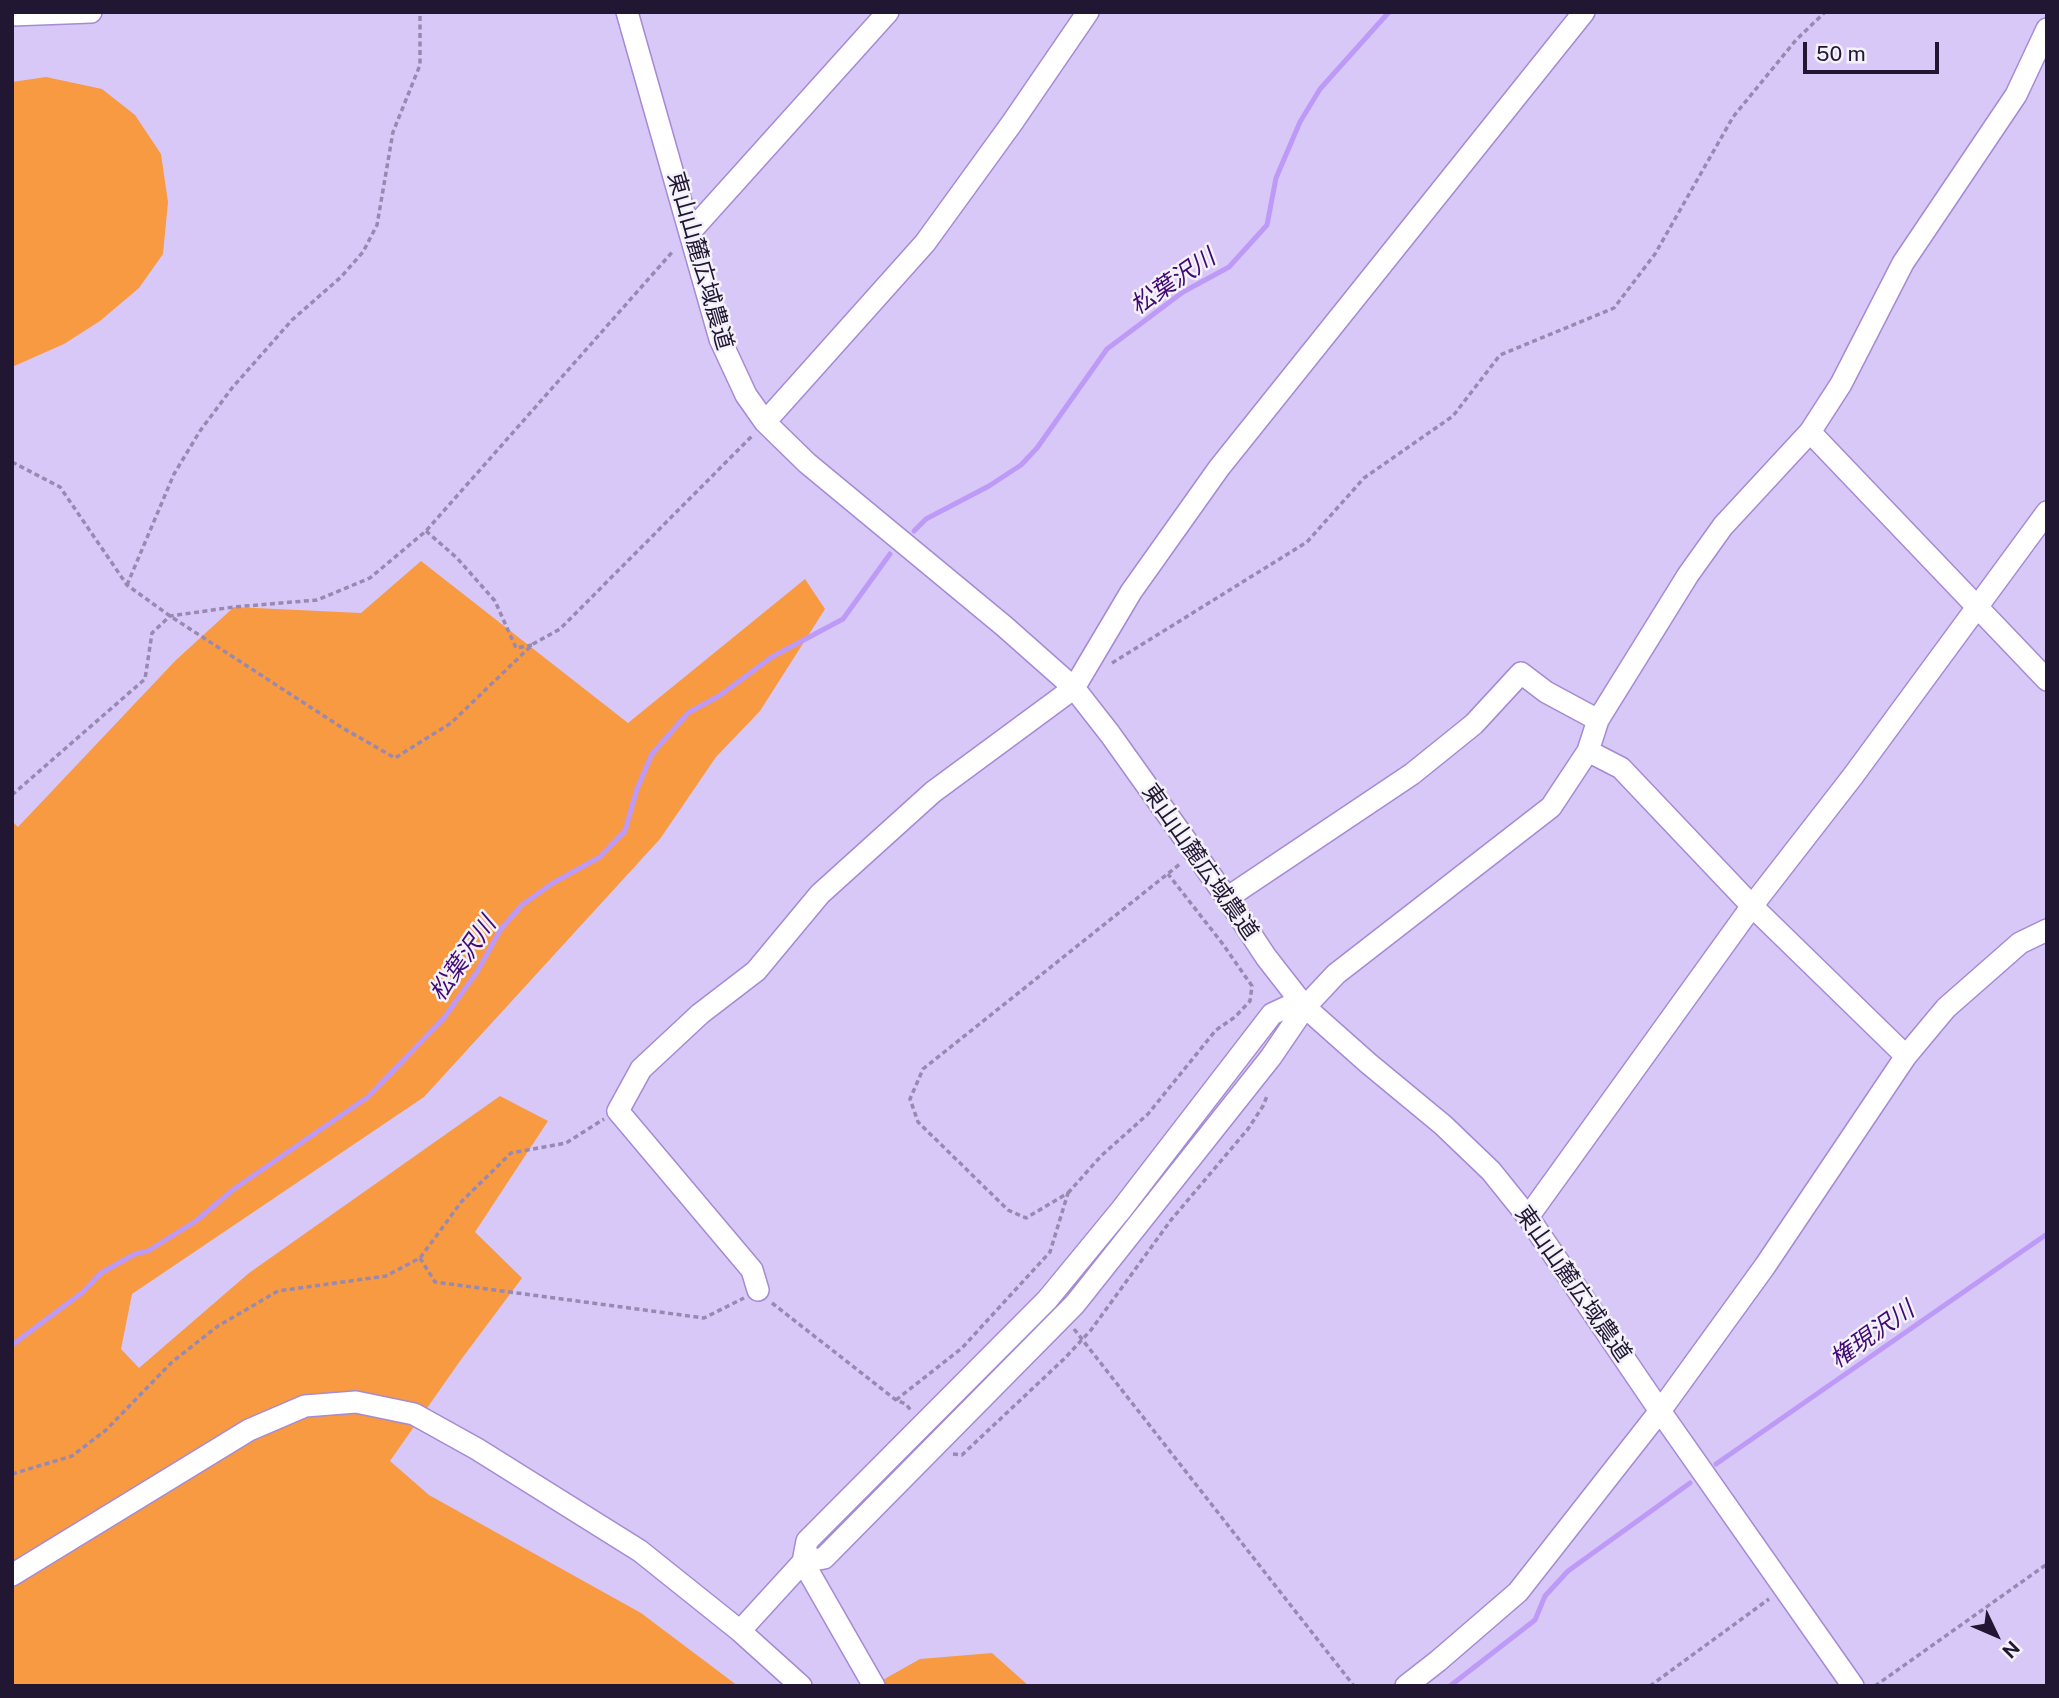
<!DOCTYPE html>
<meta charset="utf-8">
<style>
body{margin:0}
#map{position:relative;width:2059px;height:1698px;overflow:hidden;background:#d8c8f7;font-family:"Public Sans",sans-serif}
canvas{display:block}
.frame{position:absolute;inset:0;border:14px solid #221733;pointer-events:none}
.north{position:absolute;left:1961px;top:1600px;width:70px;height:70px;-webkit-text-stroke:5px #f3f1f9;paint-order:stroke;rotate:134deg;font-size:19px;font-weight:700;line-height:28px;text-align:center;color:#221733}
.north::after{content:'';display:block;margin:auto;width:24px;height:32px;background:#221733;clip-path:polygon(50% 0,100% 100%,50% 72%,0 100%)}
.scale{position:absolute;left:1803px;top:42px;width:136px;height:32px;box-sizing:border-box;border:4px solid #221733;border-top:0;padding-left:9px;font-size:21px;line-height:24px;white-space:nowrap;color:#221733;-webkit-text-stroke:5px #f3f1f9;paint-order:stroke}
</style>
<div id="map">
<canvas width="2059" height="1698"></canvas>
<div class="frame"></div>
<div class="north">N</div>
<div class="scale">50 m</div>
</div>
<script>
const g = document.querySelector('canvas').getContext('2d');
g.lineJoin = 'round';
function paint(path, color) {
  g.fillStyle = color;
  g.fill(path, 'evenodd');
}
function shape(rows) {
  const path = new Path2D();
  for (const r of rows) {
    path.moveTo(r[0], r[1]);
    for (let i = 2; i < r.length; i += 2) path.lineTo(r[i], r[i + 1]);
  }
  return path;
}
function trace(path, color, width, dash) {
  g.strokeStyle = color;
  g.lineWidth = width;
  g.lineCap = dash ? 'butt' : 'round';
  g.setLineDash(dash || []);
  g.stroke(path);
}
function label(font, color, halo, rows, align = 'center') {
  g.font = font + ' "Public Sans","Noto Sans JP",sans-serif';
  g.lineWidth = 5;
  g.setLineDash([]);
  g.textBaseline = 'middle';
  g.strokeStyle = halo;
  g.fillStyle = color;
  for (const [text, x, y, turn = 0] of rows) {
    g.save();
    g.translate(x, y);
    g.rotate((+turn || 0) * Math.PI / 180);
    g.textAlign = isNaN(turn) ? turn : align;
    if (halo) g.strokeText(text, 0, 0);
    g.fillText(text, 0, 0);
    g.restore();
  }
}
const green = shape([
 [46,77,102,89,135,115,161,154,168,202,163,254,139,288,100,321,64,344,12,367,12,82],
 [421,561,628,723,805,579,825,609,760,711,716,757,660,839,424,1097,132,1294,121,1349,139,1368,249,1273,500,1096,548,1121,475,1232,522,1278,460,1361,390,1461,429,1495,641,1613,738,1686,12,1686,12,821,18,827,176,660,234,607,361,613],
 [992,1653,1029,1686,872,1686,920,1659]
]);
const stream = shape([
 [914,531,926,519,989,486,1021,465,1037,448,1107,349,1183,292,1229,267,1267,225,1276,178,1300,122,1320,89,1389,12],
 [12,1345,83,1292,101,1273,135,1254,148,1251,196,1221,234,1189,368,1097,444,1018,477,972,501,929,522,905,553,883,600,857,625,831,637,789,652,754,688,713,719,696,772,657,843,619,890,554],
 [1716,1464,2047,1234],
 [1450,1686,1535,1620,1545,1596,1568,1571,1690,1483]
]);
const path = shape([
 [12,462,60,487,127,585,170,616,341,727,395,758,451,723,533,644,560,629,752,436],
 [426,531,457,558,495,601,516,648,532,645],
 [127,585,174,474,200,431,232,388,292,320,341,277,363,252,377,225,393,132,420,65,420,12],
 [1112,663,1307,542,1364,478,1453,416,1500,355,1614,308,1655,254,1733,117,1796,40,1825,12],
 [12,795,145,679,152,633,170,616,234,607,317,600,370,578,426,531,674,250],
 [1068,1193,1101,1156,1148,1114,1216,1030,1235,1017,1250,1001,1252,986,1222,943,1168,874],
 [420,1258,435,1282,704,1318,744,1298],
 [772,1303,896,1400,906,1404,912,1412],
 [1074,1329,1354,1686],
 [896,1400,962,1348,1050,1252,1068,1193,1026,1218,1008,1210,918,1122,910,1099,923,1069,1180,864],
 [953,1454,962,1455,1065,1358,1091,1330,1171,1220,1248,1129,1263,1106,1267,1096],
 [12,1474,72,1456,106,1430,172,1362,218,1326,278,1291,386,1276,420,1258,462,1201,511,1153,566,1143,604,1119],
 [1650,1686,1769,1599],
 [1875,1686,2047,1564]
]);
const minor = shape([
 [627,12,720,339,746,395,765,422,807,463,1004,626,1074,688,1110,734,1227,898,1266,957,1305,1007,1368,1063,1443,1125,1491,1171,1528,1217,1660,1411,1853,1686],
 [12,15,91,12],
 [691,231,888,12],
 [765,422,925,243,1012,123,1088,12],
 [1810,432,2047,680],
 [1588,751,1621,768,1752,906,1906,1056],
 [1227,898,1412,774,1474,724,1521,673,1546,692,1598,720],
 [1528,1217,1752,906,1853,776,2047,512],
 [758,1290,752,1270,618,1111,641,1069,700,1014,756,971,820,894,933,792,1074,688,1131,592,1219,468,1584,12],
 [803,1562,824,1558,1075,1304,1271,1057,1305,1007,1336,974,1551,807,1588,751,1598,720,1688,575,1723,526,1810,432,1841,384,1903,263,2016,95,2047,29],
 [803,1562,874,1686],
 [12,1575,249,1430,305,1406,356,1402,414,1414,477,1449,640,1551,740,1631,801,1686],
 [740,1631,803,1562,807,1541,1047,1300,1121,1210,1272,1014,1300,1001],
 [1406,1686,1438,1661,1518,1592,1660,1411,1765,1266,1906,1056,1946,1008,2020,943,2047,930]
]);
const streetNames = [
 ["東山山麓広域農道",700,261,74],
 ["東山山麓広域農道",1200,862,55],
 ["東山山麓広域農道",1573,1284,55]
];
const waterNames = [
 ["松葉沢川",1173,282,-34],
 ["松葉沢川",463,959,-55],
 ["権現沢川",1872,1335,-35]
];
paint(green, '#f89a42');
trace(stream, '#bd9af7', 5);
trace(minor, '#a58ad4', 24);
trace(path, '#9789b1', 3.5, [5, 3.5]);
trace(minor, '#fff', 21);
label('23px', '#221733', '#f3f1f9', streetNames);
label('italic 24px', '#410974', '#f3f1f9', waterNames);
</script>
